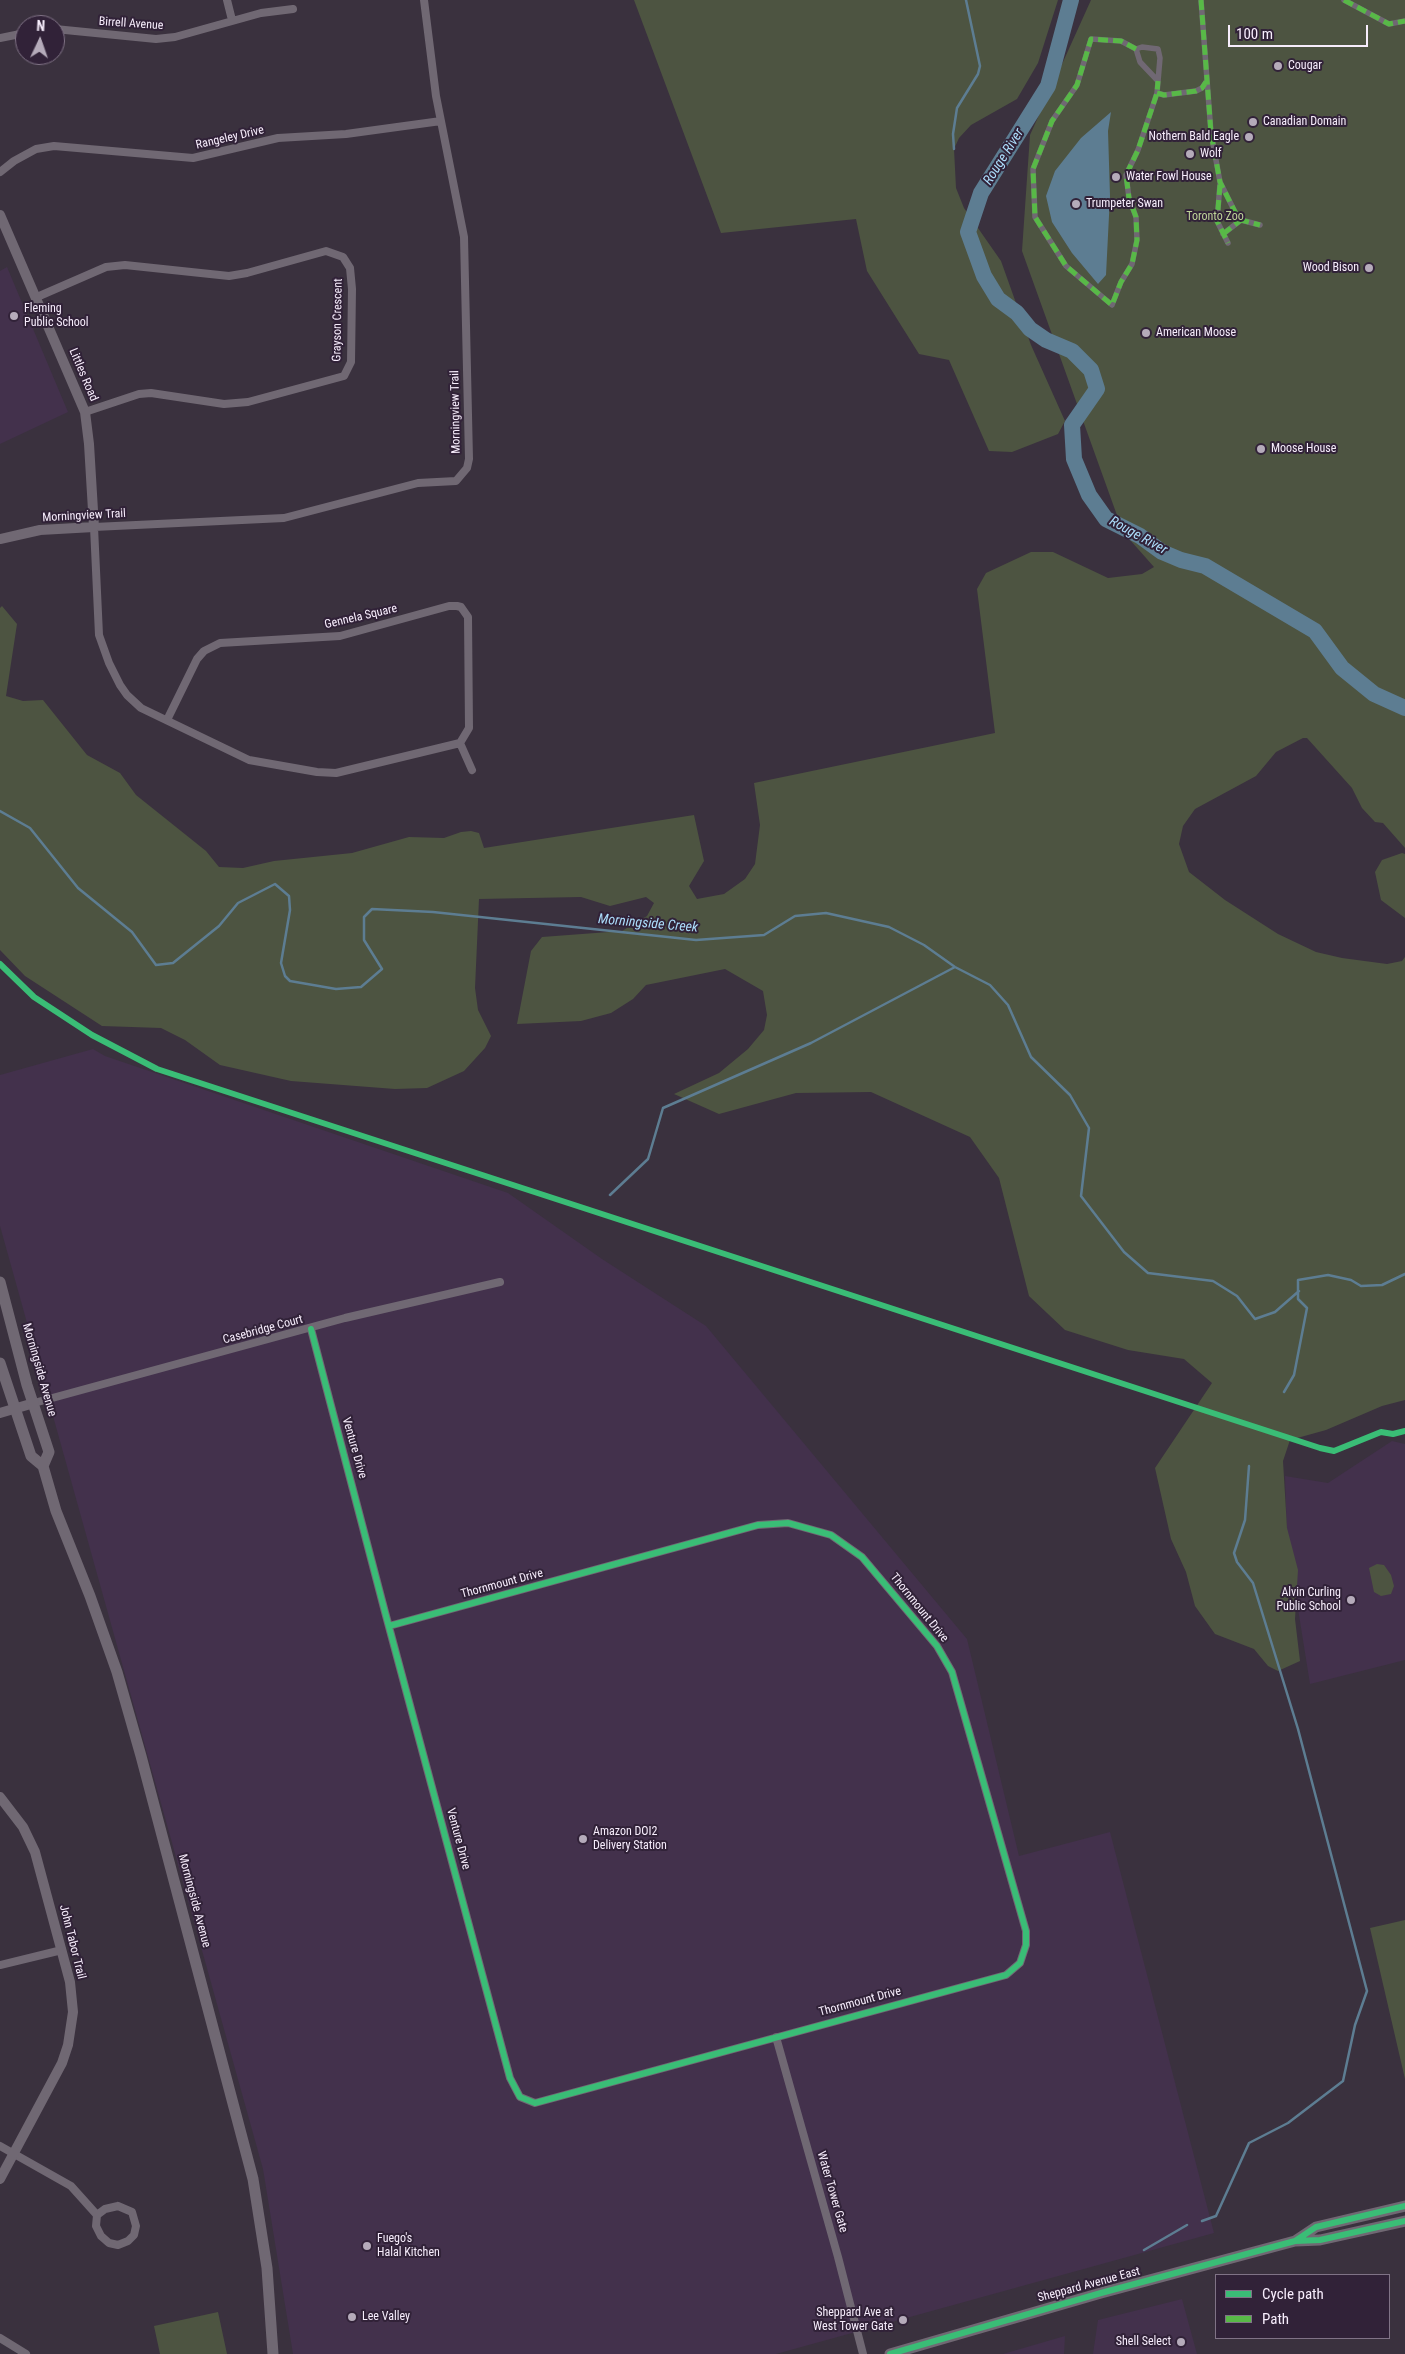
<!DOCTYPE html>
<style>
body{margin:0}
#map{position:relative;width:1405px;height:2354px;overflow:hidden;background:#3a313e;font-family:"Roboto Condensed",sans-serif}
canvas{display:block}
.legend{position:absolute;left:1215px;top:2274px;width:175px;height:65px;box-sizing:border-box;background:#312238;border:1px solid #807386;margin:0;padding:6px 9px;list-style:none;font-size:15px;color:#f7edfc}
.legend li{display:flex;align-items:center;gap:10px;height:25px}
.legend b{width:25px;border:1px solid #807386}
.north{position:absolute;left:15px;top:15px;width:50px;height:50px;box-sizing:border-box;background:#312238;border:1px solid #807386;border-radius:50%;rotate:3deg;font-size:14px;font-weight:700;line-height:20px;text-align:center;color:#f7edfc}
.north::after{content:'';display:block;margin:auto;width:18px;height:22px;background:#b5abba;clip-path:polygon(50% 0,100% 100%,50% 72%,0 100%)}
.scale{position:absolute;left:1228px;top:25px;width:140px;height:22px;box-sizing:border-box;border:2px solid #f7edfc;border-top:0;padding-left:6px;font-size:15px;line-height:18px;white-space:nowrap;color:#f7edfc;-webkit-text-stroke:4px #312238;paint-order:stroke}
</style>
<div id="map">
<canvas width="1405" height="2354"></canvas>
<ul class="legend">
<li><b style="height:6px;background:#3abd76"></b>Cycle path</li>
<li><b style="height:6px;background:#58b947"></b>Path</li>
</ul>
<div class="north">N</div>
<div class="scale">100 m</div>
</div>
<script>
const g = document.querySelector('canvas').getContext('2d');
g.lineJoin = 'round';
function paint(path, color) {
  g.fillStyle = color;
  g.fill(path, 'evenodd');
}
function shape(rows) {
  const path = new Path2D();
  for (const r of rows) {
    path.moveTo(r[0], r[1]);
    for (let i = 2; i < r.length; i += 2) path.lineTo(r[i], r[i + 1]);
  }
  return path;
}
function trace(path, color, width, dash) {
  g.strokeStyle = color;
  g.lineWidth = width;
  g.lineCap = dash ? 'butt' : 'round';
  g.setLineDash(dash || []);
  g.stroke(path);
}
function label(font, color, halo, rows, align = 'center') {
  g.font = font + ' "Roboto Condensed",sans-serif';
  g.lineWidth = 4;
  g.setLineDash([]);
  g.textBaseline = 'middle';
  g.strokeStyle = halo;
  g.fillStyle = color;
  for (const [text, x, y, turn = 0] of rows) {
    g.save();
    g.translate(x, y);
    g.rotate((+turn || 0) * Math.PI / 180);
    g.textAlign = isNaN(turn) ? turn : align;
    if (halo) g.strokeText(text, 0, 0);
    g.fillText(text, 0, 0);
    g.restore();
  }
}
const built = shape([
 [7,267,68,412,0,444,0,271],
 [93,1049,105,1056,508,1193,602,1259,706,1326,967,1639,1019,1856,1110,1832,1214,2233,776,2354,293,2354,263,2169,0,1226,0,1075],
 [1392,1441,1405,1444,1405,1660,1310,1684,1287,1540,1285,1476,1328,1483],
 [1182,2299,1197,2354,1093,2354,1098,2320],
 [1065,2336,1064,2354,1003,2354]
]);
const green = shape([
 [634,0,1058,0,1038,63,1017,99,971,125,959,138,954,149,956,188,964,208,1001,261,1031,345,1065,421,1058,434,1012,452,989,451,949,360,919,354,867,271,856,219,721,233],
 [1091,0,1405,0,1405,848,1383,823,1375,822,1362,808,1352,788,1307,738,1303,738,1276,752,1256,776,1195,809,1183,826,1179,844,1189,872,1225,900,1278,934,1316,952,1342,958,1387,964,1402,961,1405,957,1405,1400,1382,1406,1326,1430,1290,1440,1283,1461,1287,1528,1298,1570,1295,1619,1300,1661,1278,1671,1268,1666,1254,1649,1215,1634,1195,1606,1186,1572,1171,1539,1155,1468,1212,1383,1184,1359,1128,1350,1065,1330,1029,1296,999,1178,970,1137,871,1092,796,1093,719,1114,674,1094,719,1073,748,1049,764,1030,767,1015,763,991,725,969,646,985,633,999,611,1013,581,1021,517,1024,531,951,542,937,622,931,647,916,654,903,646,897,610,906,581,897,479,899,475,988,478,1010,491,1036,485,1048,464,1071,427,1088,395,1089,291,1081,220,1065,185,1040,161,1028,102,1026,25,976,0,950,0,608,2,606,17,624,6,696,23,701,43,700,87,755,120,773,136,795,206,851,219,867,243,868,274,861,352,853,409,837,444,838,461,832,471,831,479,833,484,848,694,815,704,861,689,886,697,899,724,894,745,879,755,864,760,825,754,783,995,733,977,589,986,573,1031,552,1053,552,1108,578,1142,574,1154,567,1123,532,1022,251,1030,135],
 [1402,853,1405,854,1405,918,1381,900,1375,872,1382,860],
 [1377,1564,1384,1565,1391,1575,1394,1586,1391,1594,1381,1596,1374,1592,1369,1568],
 [1405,1920,1405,2079,1370,1928],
 [218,2312,227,2354,160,2354,154,2326]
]);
const water = shape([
 [1111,112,1108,131,1110,196,1106,275,1098,284,1072,253,1052,222,1046,196,1055,171,1081,138]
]);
const stream = shape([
 [954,149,953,134,957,108,978,74,980,66,966,0],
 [0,811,30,828,78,888,132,932,156,965,173,963,219,926,238,903,275,884,289,896,290,910,281,963,285,976,290,981,336,989,361,987,382,969,364,940,364,917,372,909,433,912,696,940,764,935,795,916,826,913,889,927,924,945,955,967,990,985,1008,1005,1031,1057,1070,1095,1089,1128,1081,1196,1124,1252,1148,1273,1213,1281,1237,1296,1255,1319,1275,1312,1299,1291],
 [610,1195,648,1159,663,1108,811,1043,955,967],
 [1284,1392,1294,1375,1307,1308,1298,1299,1298,1280,1328,1275,1351,1280,1361,1286,1382,1285,1405,1274],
 [1202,2221,1216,2216,1249,2143,1288,2123,1343,2081,1355,2025,1367,1991,1298,1729,1253,1583,1237,1562,1234,1553,1245,1520,1249,1466],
 [1144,2250,1187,2225]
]);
const river = shape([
 [1071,0,1048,86,981,193,968,232,984,276,998,299,1017,313,1030,329,1046,340,1072,351,1091,370,1097,389,1072,425,1074,459,1089,495,1106,519,1140,536,1162,552,1181,560,1205,566,1315,631,1342,668,1374,694,1405,708]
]);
const pedestrian = shape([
 [1201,0,1211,133,1220,182,1237,216,1241,220,1260,225],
 [1344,0,1389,24,1405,21],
 [1136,49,1121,41,1091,39,1077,85,1052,121,1033,169,1035,217,1066,266,1112,305,1121,282,1132,264,1137,240,1136,217,1129,198,1126,175,1138,150,1157,93,1160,58,1158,49,1142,47,1136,49,1140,62,1158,81],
 [1157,93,1164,95,1196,91,1202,88,1206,82],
 [1220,184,1217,221,1228,243],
 [1223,234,1241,220]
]);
const minor = shape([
 [227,0,232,20],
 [55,29,156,39,175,37,261,13,293,9],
 [0,38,25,33],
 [0,172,14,161,36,149,54,146,193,158,278,138,346,134,441,121],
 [37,297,106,267,125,265,229,276,247,273,326,251,343,257,350,268,352,289,351,362,344,376,248,402,224,404,151,393,139,394,85,412],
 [167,720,197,659,204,651,220,643,340,636,449,606,457,606,461,607,468,617,469,728,460,743,336,773,317,772,249,760,141,708,127,695,120,685,109,663,99,635,94,527,284,518,418,483,456,481,467,468,469,459,464,237,436,96,424,0],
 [460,743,472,770],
 [311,1329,385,1612,510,2078,520,2097,535,2103,1006,1975,1020,1963,1026,1945,1026,1931,952,1672,937,1646,862,1557,831,1535,788,1523,758,1525,389,1626],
 [34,1403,345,1318,500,1282],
 [0,1965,62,1950],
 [776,2037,838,2257,863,2354],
 [0,2146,71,2186,97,2215],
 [118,2206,132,2212,136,2226,134,2235,128,2241,118,2245,109,2243,101,2236,96,2226,97,2215,105,2209,118,2206],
 [0,2338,26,2354]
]);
const tertiary = shape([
 [0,215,85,412,89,444,94,527,40,530,0,539],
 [0,1413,34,1403],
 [0,1797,23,1827,35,1852,70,1982,73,2012,68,2045,62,2063,0,2179]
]);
const secondary = shape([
 [0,1282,27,1385,49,1452,43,1466],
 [0,1363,31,1456,43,1466,56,1511,90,1596,117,1672,141,1756,253,2179,267,2268,273,2354],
 [1295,2241,1316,2227,1405,2206],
 [890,2354,1101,2293,1295,2241,1320,2240,1405,2221]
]);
const quiet = shape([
 [1201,0,1211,133,1220,182,1237,216,1241,220,1260,225],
 [1344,0,1389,24,1405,21],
 [1136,49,1121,41,1091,39,1077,85,1052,121,1033,169,1035,217,1066,266,1112,305,1121,282,1132,264,1137,240,1136,217,1129,198,1126,175,1138,150,1157,93,1158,81],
 [1157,93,1164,95,1196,91,1202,88,1206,82],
 [1220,185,1217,221,1228,243],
 [1223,234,1241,220]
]);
const cycleway = shape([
 [0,964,34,997,92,1035,157,1069,1320,1448,1334,1451,1381,1432,1393,1434,1405,1431],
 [311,1329,385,1612,510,2078,520,2097,535,2103,1006,1975,1020,1963,1026,1945,1026,1931,952,1672,937,1646,862,1557,831,1535,788,1523,758,1525,389,1626],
 [1295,2241,1316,2227,1405,2206],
 [890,2354,1101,2293,1295,2241,1320,2240,1405,2221]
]);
const markers = [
 [1278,66,5,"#b5abba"],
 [1253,122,5,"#b5abba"],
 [1249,137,5,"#b5abba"],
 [1190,154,5,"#b5abba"],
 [1116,177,5,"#b5abba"],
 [1076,204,5,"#b5abba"],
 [1369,268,5,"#b5abba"],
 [14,316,5,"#b5abba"],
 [1146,333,5,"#b5abba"],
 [1261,449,5,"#b5abba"],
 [1351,1600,5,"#b5abba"],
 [583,1839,5,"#b5abba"],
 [367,2246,5,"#b5abba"],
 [352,2317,5,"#b5abba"],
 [903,2320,5,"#b5abba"],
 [1181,2342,5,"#b5abba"]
];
const streetNames = [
 ["Birrell Avenue",131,24,4],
 ["Rangeley Drive",230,138,-13],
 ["Grayson Crescent",338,320,-89],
 ["Littles Road",83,375,67],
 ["Morningview Trail",456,412,-91],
 ["Morningview Trail",84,516,-3],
 ["Gennela Square",361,617,-13],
 ["Casebridge Court",263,1330,-15],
 ["Morningside Avenue",39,1370,74],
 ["Venture Drive",354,1448,74],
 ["Thornmount Drive",502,1584,-15],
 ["Thornmount Drive",919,1608,51],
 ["Venture Drive",458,1839,75],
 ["Morningside Avenue",194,1901,75],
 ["John Tabor Trail",72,1942,76],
 ["Thornmount Drive",860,2002,-15],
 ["Water Tower Gate",832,2192,74],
 ["Sheppard Avenue East",1089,2285,-15]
];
const poiNames = [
 ["Cougar",1288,66],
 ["Canadian Domain",1263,122],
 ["Nothern Bald Eagle",1239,137,"right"],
 ["Wolf",1200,154],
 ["Water Fowl House",1126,177],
 ["Trumpeter Swan",1086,204],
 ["Wood Bison",1359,268,"right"],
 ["Fleming",24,309],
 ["Public School",24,323],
 ["American Moose",1156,333],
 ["Moose House",1271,449],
 ["Alvin Curling",1341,1593,"right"],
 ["Public School",1341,1607,"right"],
 ["Amazon DOI2",593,1832],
 ["Delivery Station",593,1846],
 ["Fuego's",377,2239],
 ["Halal Kitchen",377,2253],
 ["Sheppard Ave at",893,2313,"right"],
 ["West Tower Gate",893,2327,"right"],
 ["Lee Valley",362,2317],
 ["Shell Select",1171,2342,"right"]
];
const parkNames = [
 ["Toronto Zoo",1215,217]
];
const waterNames = [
 ["Rouge River",1004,157,-58],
 ["Rouge River",1138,536,29],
 ["Morningside Creek",648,924,5]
];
paint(built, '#43314c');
paint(green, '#4d5441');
paint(water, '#5d7d92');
trace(stream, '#5d7d92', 2.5);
trace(river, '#5d7d92', 16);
trace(pedestrian, '#706873', 5.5);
trace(minor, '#706873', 8);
trace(tertiary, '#706873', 10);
trace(secondary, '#706873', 11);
trace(quiet, '#58b947', 5, [10, 5]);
trace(cycleway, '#3abd76', 6);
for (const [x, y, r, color] of markers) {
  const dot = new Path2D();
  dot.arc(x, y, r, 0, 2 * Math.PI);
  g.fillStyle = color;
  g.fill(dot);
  trace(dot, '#312238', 2);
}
label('12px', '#f7edfc', '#312238', streetNames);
label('12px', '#f7edfc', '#312238', poiNames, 'left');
label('12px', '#bfd599', '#312238', parkNames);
label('italic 14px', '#acddfb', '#312238', waterNames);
</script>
